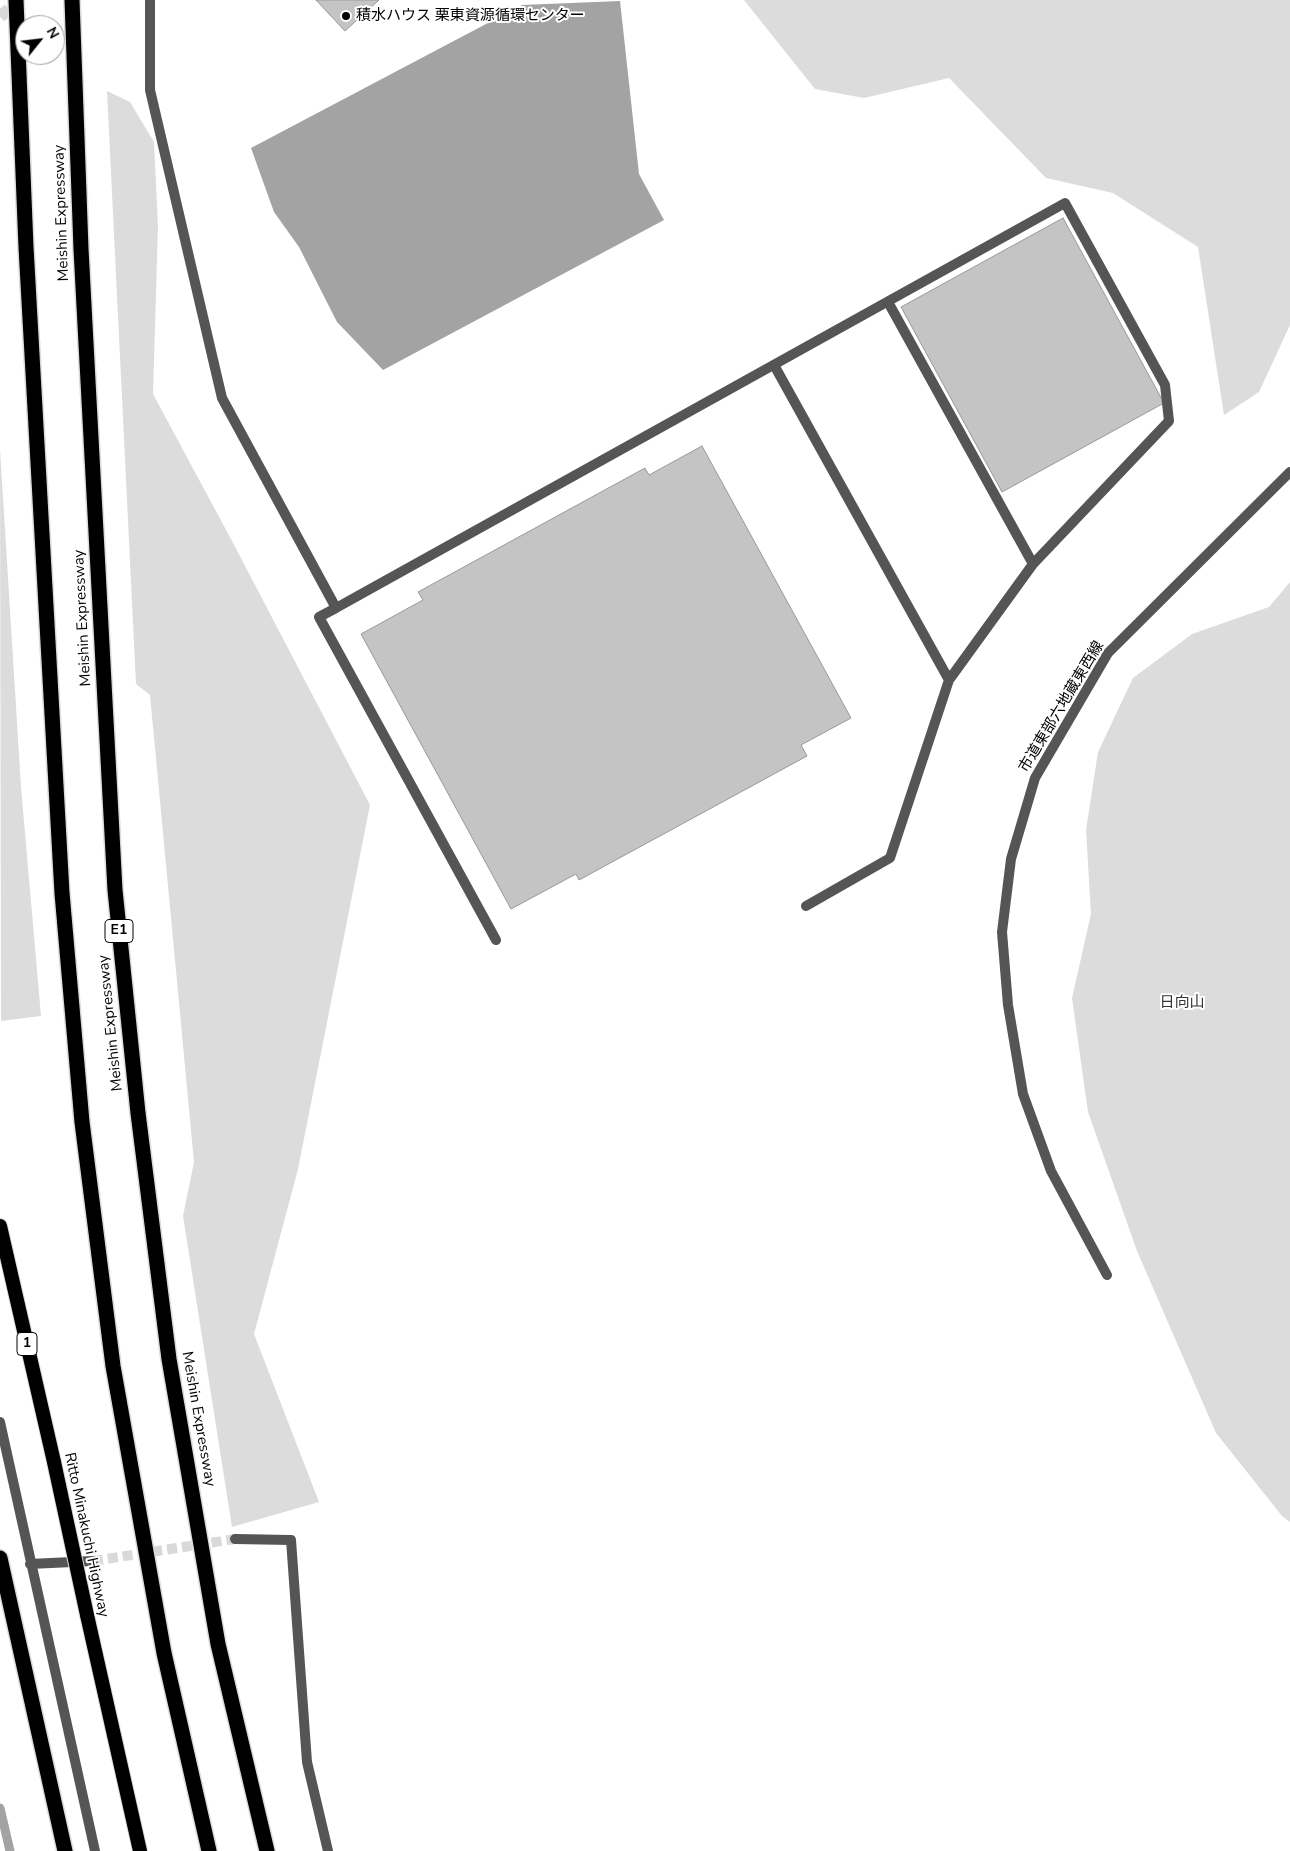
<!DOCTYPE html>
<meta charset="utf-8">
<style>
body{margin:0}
#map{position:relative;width:1290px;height:1851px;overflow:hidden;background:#fff;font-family:"Nunito Sans",sans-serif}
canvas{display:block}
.north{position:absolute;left:15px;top:15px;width:50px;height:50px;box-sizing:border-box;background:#fff;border:1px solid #999;border-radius:50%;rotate:61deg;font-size:14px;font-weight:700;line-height:20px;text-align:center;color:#000}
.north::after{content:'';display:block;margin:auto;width:18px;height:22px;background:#000;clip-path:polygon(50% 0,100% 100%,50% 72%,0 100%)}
</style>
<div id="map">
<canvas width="1290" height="1851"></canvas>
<div class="north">N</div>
</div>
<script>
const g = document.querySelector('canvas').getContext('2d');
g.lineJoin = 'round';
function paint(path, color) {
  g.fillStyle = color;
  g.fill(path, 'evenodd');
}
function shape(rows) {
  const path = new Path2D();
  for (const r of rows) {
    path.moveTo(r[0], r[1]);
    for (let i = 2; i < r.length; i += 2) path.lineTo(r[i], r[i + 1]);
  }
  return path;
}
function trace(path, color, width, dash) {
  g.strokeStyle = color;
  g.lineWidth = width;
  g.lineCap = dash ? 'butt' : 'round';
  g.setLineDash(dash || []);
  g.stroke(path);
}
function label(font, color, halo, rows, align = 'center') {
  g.font = font + ' "Nunito Sans","Noto Sans JP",sans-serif';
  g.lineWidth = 4;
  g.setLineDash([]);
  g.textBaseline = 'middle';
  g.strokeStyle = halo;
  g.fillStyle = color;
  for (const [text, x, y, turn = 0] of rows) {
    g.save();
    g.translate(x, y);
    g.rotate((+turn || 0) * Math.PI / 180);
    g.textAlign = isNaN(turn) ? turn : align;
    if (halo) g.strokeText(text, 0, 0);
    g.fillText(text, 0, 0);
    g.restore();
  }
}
const green = shape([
 [744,0,1290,0,1290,325,1259,392,1224,415,1198,247,1113,193,1046,178,949,78,864,98,815,89],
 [107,91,130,102,154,142,158,226,153,394,232,541,370,805,298,1169,254,1334,319,1502,232,1527,183,1216,194,1162,150,695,136,684],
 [0,449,21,787,41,1016,1,1021],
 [1290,582,1290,1522,1282,1516,1216,1433,1137,1251,1088,1112,1072,998,1091,914,1086,830,1098,752,1133,678,1192,634,1269,607]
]);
const water = shape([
 [620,1,639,174,664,220,383,370,337,322,299,247,274,212,251,148,522,5]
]);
const stream = shape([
 [0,1808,10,1851]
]);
const building = shape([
 [316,0,379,0,345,31,316,0],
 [1063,218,1164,403,1002,492,901,307,1063,218],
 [702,446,851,718,801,745,807,756,579,880,576,874,511,909,361,634,423,600,418,592,645,468,649,475,702,446]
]);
const minorTunnel = shape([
 [93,1561,235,1539]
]);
const primaryTunnel = shape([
 [0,17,18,0]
]);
const service = shape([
 [150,0,150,90,222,398,336,608,1065,203,1165,385,1169,421,1033,564,949,680,890,858,806,906],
 [888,302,1033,564],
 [774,365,949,680],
 [336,608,319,617,496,940]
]);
const minor = shape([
 [0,1422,95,1851],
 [235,1539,291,1540,307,1762,328,1851],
 [30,1564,93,1561]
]);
const tertiary = shape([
 [1107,1275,1051,1171,1023,1094,1008,1005,1002,932,1011,859,1035,778,1108,653,1290,472]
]);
const trunk = shape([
 [0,1226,54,1462],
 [87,1615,140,1851]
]);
const motorway = shape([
 [16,0,26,247,62,893,82,1122,113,1366,164,1653,209,1851],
 [72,0,81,249,115,890,138,1113,169,1359,218,1644,267,1851],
 [0,1558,65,1851]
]);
const trunkBridge = shape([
 [54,1462,87,1615]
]);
const markers = [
 [346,16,5,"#000"]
];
const shields = [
 [119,931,28],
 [27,1344,20]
];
const shieldNames = [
 ["E1",119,931],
 ["1",27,1344]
];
const poiNames = [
 ["積水ハウス 栗東資源循環センター",356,16]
];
const streetNames = [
 ["Meishin Expressway",62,213,-92],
 ["Meishin Expressway",83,618,-93],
 ["市道東部六地蔵東西線",1062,707,-59],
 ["Meishin Expressway",111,1023,-96],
 ["Meishin Expressway",198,1419,80],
 ["Ritto Minakuchi Highway",86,1535,78]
];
const parkNames = [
 ["日向山",1182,1003]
];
paint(green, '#dcdcdc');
paint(water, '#a3a3a3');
trace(stream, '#a3a3a3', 9);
paint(building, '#c4c4c4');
trace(building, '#999', 1);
trace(minorTunnel, '#d9d9d9', 10, [10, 5]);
trace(primaryTunnel, '#d9d9d9', 12, [12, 6]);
trace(trunk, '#dbdbdb', 16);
trace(motorway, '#dbdbdb', 18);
trace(service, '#555', 10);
trace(minor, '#555', 10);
trace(tertiary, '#555', 10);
trace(trunk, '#000', 14);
trace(motorway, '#000', 15);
trace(trunkBridge, '#dbdbdb', 16, []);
trace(trunkBridge, '#000', 14);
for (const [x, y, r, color] of markers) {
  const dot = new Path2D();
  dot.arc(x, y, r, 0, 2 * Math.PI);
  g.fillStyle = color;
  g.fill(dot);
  trace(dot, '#fff', 2);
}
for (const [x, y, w] of shields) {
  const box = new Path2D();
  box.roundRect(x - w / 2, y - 11.5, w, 23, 4);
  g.fillStyle = '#fff';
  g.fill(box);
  trace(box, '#000', 1);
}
label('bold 14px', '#000', null, shieldNames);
label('15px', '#000', '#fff', poiNames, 'left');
label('15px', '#000', '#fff', streetNames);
label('15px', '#333', '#fff', parkNames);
</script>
